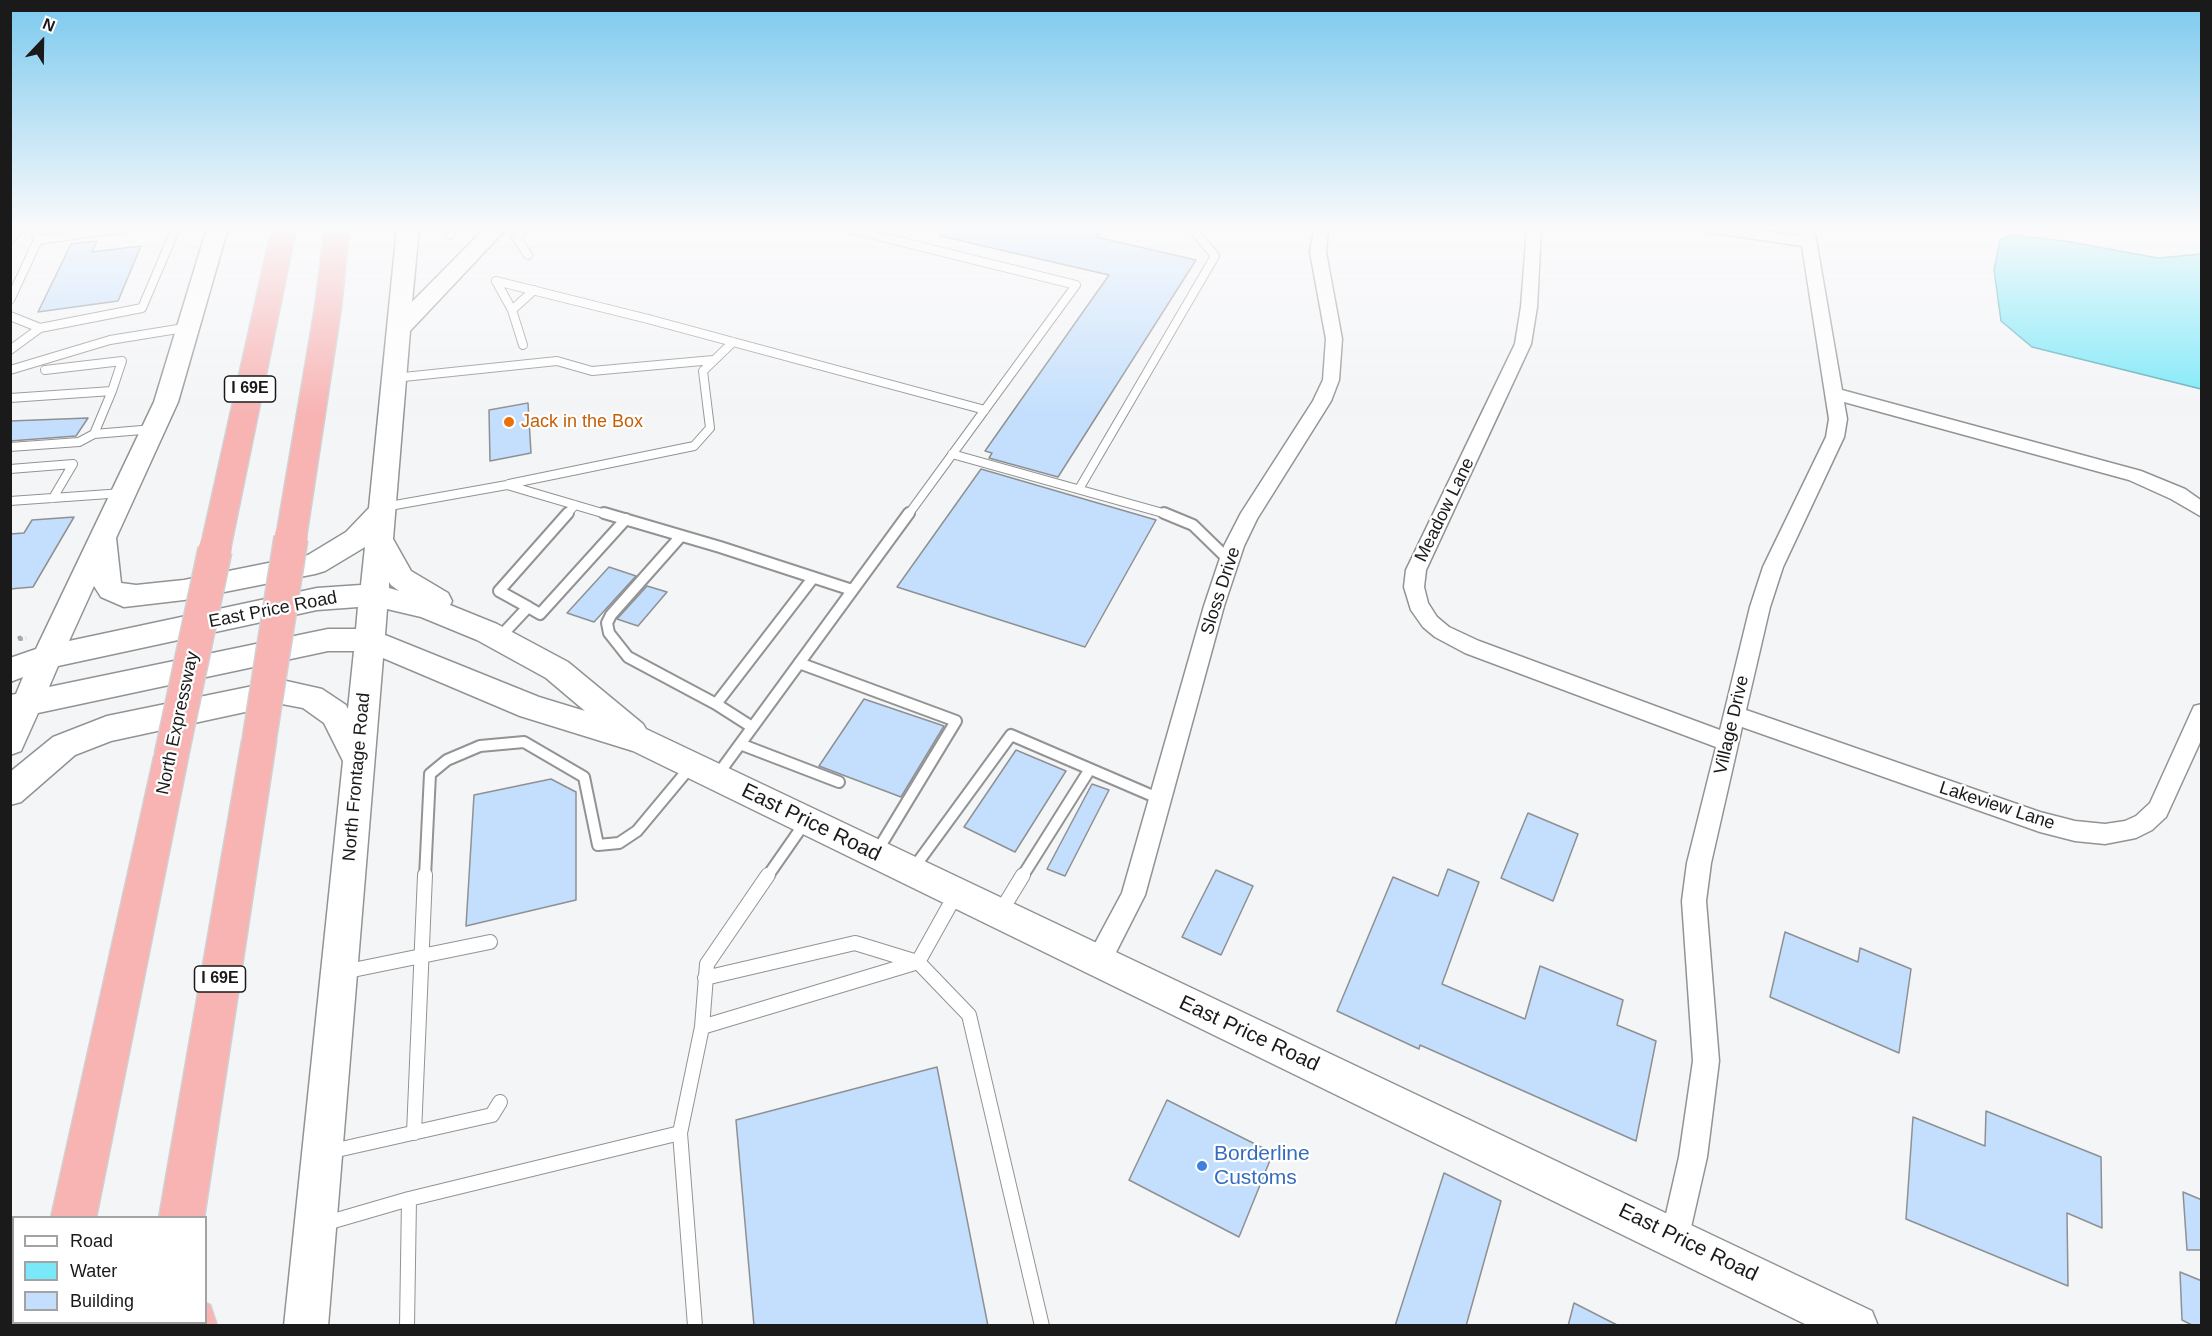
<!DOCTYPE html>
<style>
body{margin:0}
#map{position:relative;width:2212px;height:1336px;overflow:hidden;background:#f4f5f7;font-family:Helvetica,sans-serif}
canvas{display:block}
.frame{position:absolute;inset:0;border:12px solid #1a1a1b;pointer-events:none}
.legend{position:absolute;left:12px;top:1216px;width:195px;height:108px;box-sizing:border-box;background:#fff;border:2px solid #a3a3a4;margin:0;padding:8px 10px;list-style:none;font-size:18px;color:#1a1a1b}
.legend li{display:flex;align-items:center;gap:12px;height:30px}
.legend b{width:30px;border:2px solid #a3a3a4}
.north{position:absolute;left:12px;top:12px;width:60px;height:60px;-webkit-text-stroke:4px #fff;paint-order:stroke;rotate:22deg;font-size:16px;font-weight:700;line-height:24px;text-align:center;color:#1a1a1b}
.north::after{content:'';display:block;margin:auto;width:21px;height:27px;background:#1a1a1b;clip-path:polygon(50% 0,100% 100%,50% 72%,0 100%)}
</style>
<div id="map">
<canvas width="2212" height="1336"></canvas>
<div class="frame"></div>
<ul class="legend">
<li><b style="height:8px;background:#fff"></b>Road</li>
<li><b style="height:16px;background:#79e8f8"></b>Water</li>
<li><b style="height:16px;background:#c3dffd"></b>Building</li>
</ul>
<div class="north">N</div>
</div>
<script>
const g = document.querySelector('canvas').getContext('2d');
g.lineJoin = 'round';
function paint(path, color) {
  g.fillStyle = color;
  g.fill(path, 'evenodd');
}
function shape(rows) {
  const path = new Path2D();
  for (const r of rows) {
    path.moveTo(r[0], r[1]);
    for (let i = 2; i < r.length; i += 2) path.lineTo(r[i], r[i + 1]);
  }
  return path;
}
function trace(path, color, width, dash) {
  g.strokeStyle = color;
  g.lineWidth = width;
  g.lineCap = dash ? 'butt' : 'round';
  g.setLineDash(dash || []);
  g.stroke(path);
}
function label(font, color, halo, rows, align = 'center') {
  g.font = font + ' Helvetica,sans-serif';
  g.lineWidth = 4.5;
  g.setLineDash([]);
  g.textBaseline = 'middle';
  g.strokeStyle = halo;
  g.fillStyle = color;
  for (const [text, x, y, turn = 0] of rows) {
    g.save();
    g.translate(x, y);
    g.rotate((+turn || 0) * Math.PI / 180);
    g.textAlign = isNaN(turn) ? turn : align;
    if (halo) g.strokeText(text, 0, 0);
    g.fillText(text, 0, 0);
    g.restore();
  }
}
const water = shape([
 [2013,235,2065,241,2158,258,2201,254,2201,389,2032,347,2001,321,1994,270,2000,240,2013,235]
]);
const building = shape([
 [940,228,1103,228,1096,237,1196,260,1058,477,989,458,992,453,985,451,1109,275,940,236,940,228],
 [97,241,92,252,141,246,118,301,38,312,71,244,97,241],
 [528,403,531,453,490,461,489,410,528,403],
 [88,418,76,436,10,441,10,421,88,418],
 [981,469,1156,520,1085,647,897,587,981,469],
 [74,517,33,587,10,589,10,534,24,533,32,520,74,517],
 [609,567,636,576,594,622,567,613,609,567],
 [647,586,667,592,638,626,617,619,647,586],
 [864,699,944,726,901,797,819,766,864,699],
 [1016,750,1066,771,1015,852,964,827,1016,750],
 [551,779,576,792,576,900,466,926,474,795,551,779],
 [1092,784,1109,790,1065,876,1047,869,1092,784],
 [1528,813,1578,834,1553,901,1501,878,1528,813],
 [1448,869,1479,882,1442,984,1525,1019,1540,966,1623,1000,1617,1025,1656,1041,1636,1141,1420,1045,1419,1049,1337,1011,1393,877,1438,896,1448,869],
 [1216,870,1253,886,1221,955,1182,937,1216,870],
 [1785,932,1858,962,1860,948,1911,969,1899,1053,1770,997,1785,932],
 [937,1067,988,1326,754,1326,736,1120,937,1067],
 [1167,1100,1273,1153,1239,1237,1129,1180,1167,1100],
 [1986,1111,2101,1157,2102,1228,2067,1213,2068,1286,1906,1219,1913,1117,1985,1146,1986,1111],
 [1444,1173,1501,1201,1466,1326,1395,1326,1444,1173],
 [2183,1192,2202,1200,2202,1250,2187,1250,2183,1192],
 [2180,1272,2202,1281,2202,1326,2194,1326,2182,1320,2180,1272],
 [1574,1303,1619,1326,1568,1326,1574,1303]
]);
const path = shape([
 [19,636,20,639,26,638]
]);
const laneFar2 = shape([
 [34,228,38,240],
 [526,228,516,237,528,255],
 [846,228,1076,285,908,515],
 [450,235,451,228],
 [10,240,20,228],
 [496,281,648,319,985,410],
 [496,281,512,310],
 [10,300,38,240,125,228],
 [10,316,40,328,10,350],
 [40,328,142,308,176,228],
 [523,345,512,310,534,290],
 [10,370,110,340,190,327],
 [45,370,122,361,112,391],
 [394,378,557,361,592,371,713,360],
 [10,398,112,391,94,434],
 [10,447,79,442,94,434,154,429],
 [952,454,1170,515],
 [10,469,73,464,53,498],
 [509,484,694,446,710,428,703,371,733,342],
 [1079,489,1215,256,1192,228],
 [10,501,123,493],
 [384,507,507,485,609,515],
 [566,515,575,505]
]);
const laneFar1 = shape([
 [604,513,720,547,852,590],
 [1164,513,1193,525,1229,560],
 [681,536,611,615,607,623,609,633,628,657,716,704,752,727],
 [528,607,540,614,626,519],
 [499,638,528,607,499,591,568,513],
 [799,663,956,721,876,853],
 [716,704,813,578],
 [740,744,839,782],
 [716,777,909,513],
 [913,869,1011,735,1160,799],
 [425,877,430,774,447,760,480,746,524,742,584,777,598,845,619,843,637,831,692,765],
 [767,877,806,821],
 [1022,877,1090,769]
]);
const lane = shape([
 [956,894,918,962,969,1015,1042,1326],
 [1001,911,1023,875],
 [343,972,490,942],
 [705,978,855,943,917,962],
 [702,1027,918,962],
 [414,1133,425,875],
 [328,1152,492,1115,500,1102],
 [323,1224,409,1199],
 [407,1326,409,1199,680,1133],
 [695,1326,680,1133,702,1027,707,964,768,875]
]);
const street = shape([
 [1314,228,1328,228,1326,252,1342,339,1339,380,1331,401,1257,519,1244,546,1224,606,1145,895,1107,970,1098,974,1089,970,1085,962,1122,893,1204,606,1224,546,1241,513,1313,401,1323,380,1326,339,1310,252,1314,228],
 [1527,228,1541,228,1537,307,1531,344,1426,570,1424,587,1428,603,1437,617,1449,627,1479,641,1720,730,1750,607,1763,567,1826,437,1829,419,1802,246,1708,232,1701,228,1744,228,1801,236,1800,228,1814,228,1842,390,2141,471,2185,489,2202,501,2202,517,2171,499,2129,480,1844,402,1847,419,1844,437,1783,567,1770,607,1746,710,2040,812,2075,821,2105,824,2125,821,2136,816,2150,803,2194,706,2202,704,2202,738,2166,817,2152,830,2136,838,2105,844,2075,841,2040,832,1742,727,1711,863,1706,901,1719,1061,1707,1157,1689,1236,1685,1246,1675,1250,1665,1246,1661,1236,1679,1157,1693,1061,1682,901,1687,863,1716,747,1465,653,1435,637,1423,627,1411,610,1404,587,1406,570,1515,344,1521,307,1527,228]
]);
const secondary = shape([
 [207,228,228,228,178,402,116,538,121,583,136,585,184,580,308,555,346,532,369,508,397,228,419,228,412,302,485,228,507,228,410,331,393,539,411,571,448,593,452,601,450,605,497,624,568,662,643,724,646,729,1872,1311,1878,1326,1809,1326,633,751,520,716,383,658,328,1326,284,1326,343,761,324,723,303,708,282,704,111,741,75,755,21,802,10,805,10,772,53,737,107,716,282,680,322,689,346,705,348,709,354,651,328,651,38,713,21,751,10,755,10,695,16,694,23,677,10,682,10,658,36,649,154,402,207,228],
 [365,547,361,585,317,588,69,641,94,586,101,597,124,607,184,600,315,574,325,571,365,547],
 [389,582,391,585,399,591,389,588,389,582],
 [358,607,356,629,328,629,49,687,58,666,317,610,358,607],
 [387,609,421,617,477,640,546,678,585,711,539,697,385,635,387,609]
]);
const highway = shape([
 [272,228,296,228,230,550,226,558,215,561,204,558,200,550,272,228],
 [325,228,349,228,341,308,306,538,302,546,291,549,280,546,276,538,315,308,325,228],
 [259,727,271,731,276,741,204,1218,159,1218,242,741,247,731,259,727],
 [171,743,183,747,188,757,96,1218,51,1218,154,757,159,747,171,743],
 [206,1303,210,1305,217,1326,140,1326,140,1322,206,1322,206,1303],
 [26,1322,74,1322,74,1326,26,1326,26,1322]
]);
const highwayBridge = shape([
 [259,741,291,538],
 [171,757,215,550]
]);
const markers = [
 [509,422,6,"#e8710a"],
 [1202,1166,6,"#3f7fe0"]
];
const shields = [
 [250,389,51],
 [220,979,51]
];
const shieldNames = [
 ["I 69E",250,389],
 ["I 69E",220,979]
];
const foodNames = [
 ["Jack in the Box",521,422]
];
const streetNames = [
 ["Meadow Lane",1445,510,-64],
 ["Sloss Drive",1221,591,-72],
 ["East Price Road",273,610,-11],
 ["North Expressway",178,723,-78],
 ["Village Drive",1732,725,-77],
 ["North Frontage Road",357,777,-85],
 ["Lakeview Lane",1997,806,18]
];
const nearStreetnames = [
 ["East Price Road",811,823,26],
 ["East Price Road",1249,1034,25],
 ["East Price Road",1688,1243,26]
];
const nearShopnames = [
 ["Borderline",1214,1154],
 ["Customs",1214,1178]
];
paint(water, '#79e8f8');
trace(water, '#5caab6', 1.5);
paint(building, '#c3dffd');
trace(building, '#8f9092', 1.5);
trace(laneFar2, '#929394', 10);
trace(laneFar1, '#929394', 14);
trace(lane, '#929394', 16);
trace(street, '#929394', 3);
trace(secondary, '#929394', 3);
trace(highway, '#d1d1d1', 3);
trace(path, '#a7a7a9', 4, [6, 3]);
trace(laneFar2, '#fff', 8);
trace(laneFar1, '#fff', 10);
trace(lane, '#fff', 14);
paint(street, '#fff');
paint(secondary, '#fff');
paint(highway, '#f8b3b3');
trace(highwayBridge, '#d1d1d1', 36, []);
trace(highwayBridge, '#f8b3b3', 33);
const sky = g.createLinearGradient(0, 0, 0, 415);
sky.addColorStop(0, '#7bc9ee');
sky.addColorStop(0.55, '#fafafb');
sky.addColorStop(1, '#fafafb00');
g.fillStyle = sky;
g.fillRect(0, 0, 2212, 415);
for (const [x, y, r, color] of markers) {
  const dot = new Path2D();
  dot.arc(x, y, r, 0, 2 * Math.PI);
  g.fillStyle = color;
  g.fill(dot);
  trace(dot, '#fff', 2);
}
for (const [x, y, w] of shields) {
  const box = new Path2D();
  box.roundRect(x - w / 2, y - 13, w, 26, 4.5);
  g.fillStyle = '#fff';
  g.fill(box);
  trace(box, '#1a1a1b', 1.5);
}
label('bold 16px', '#1a1a1b', null, shieldNames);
label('18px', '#c56008', '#fff', foodNames, 'left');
label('18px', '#1a1a1b', '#fff', streetNames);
label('21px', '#1a1a1b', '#fff', nearStreetnames);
label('21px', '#366cbe', '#fff', nearShopnames, 'left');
</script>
